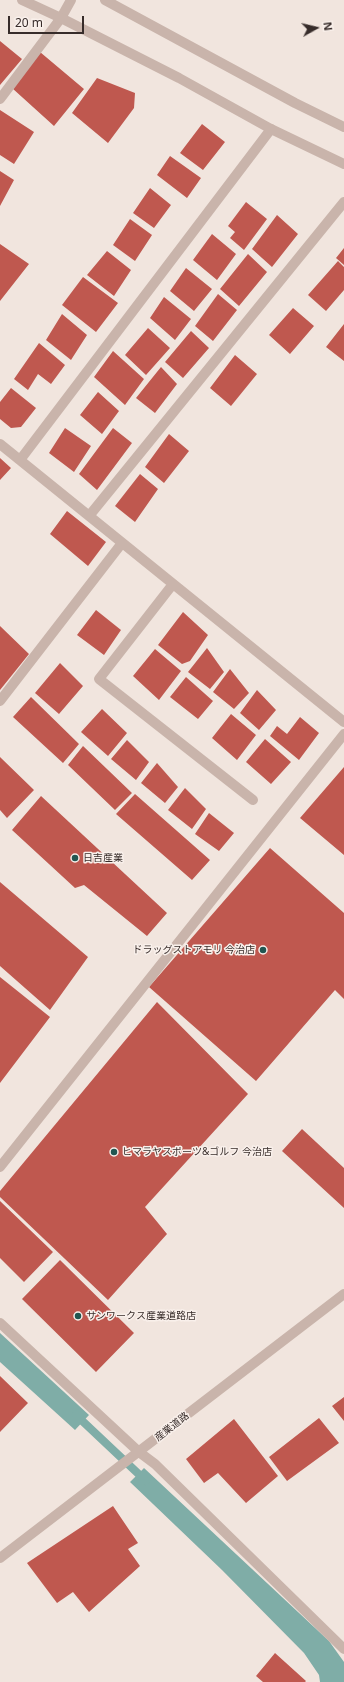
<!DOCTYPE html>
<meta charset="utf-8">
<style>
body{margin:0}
#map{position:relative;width:344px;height:1682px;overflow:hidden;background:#f1e5de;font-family:"Noto Sans",sans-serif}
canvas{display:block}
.north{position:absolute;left:296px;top:8px;width:40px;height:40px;-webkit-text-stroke:3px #f9f0eb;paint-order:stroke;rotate:82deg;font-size:11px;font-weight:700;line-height:16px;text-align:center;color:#372c2a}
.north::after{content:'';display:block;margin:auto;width:14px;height:18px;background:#372c2a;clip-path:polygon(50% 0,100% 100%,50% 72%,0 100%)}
.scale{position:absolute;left:8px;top:16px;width:76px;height:18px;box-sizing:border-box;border:2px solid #372c2a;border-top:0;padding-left:5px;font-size:12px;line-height:14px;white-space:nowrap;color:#372c2a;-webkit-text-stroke:3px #f9f0eb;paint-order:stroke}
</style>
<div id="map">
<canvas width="344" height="1682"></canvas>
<div class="north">N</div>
<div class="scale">20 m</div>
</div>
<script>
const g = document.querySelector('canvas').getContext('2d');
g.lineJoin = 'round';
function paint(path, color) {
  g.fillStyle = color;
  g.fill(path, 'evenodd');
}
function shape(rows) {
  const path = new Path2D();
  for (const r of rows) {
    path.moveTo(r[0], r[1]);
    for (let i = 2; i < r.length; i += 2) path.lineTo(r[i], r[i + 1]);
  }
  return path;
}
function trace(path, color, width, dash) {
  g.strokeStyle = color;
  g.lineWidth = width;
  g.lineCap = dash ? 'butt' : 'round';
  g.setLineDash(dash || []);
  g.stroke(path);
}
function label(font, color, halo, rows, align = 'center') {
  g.font = font + ' "Noto Sans","Noto Sans JP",sans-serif';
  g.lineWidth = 3;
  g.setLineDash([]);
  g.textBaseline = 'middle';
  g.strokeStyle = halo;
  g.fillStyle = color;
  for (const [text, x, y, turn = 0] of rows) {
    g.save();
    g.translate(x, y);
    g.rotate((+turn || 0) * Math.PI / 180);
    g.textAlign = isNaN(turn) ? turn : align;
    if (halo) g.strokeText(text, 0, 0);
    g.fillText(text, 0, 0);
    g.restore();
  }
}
const water = shape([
 [0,1333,89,1415,75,1430,0,1362],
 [144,1468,329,1641,344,1662,344,1682,320,1682,319,1675,304,1653,222,1570,130,1482]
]);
const stream = shape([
 [76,1415,146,1481]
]);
const building = shape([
 [0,41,22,59,0,85],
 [40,52,84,89,54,126,12,88],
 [97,78,135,93,134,108,108,143,72,113],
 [0,110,34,132,14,164,0,155],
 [202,124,225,142,203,170,180,153],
 [170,156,201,178,187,198,157,175],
 [0,171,14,180,0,206],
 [150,188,171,205,154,228,133,213],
 [246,202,267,219,244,250,230,238,235,232,228,226],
 [277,215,298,234,272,267,252,249],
 [130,219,152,235,135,261,113,245],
 [212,234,236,254,217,280,193,260],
 [0,244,29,264,0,301],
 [344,248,344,265,336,258],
 [107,251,131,270,114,296,87,275],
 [248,254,267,272,239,306,220,289],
 [338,261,344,267,344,290,326,311,308,295],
 [186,268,212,289,194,311,170,291],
 [83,277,118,303,96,332,62,305],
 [218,294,237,310,213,341,195,326],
 [164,297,191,319,175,340,150,318],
 [293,308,314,326,290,354,269,335],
 [62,314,87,335,71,360,46,340],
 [344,324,344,361,326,347],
 [148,328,170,348,146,375,125,355],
 [191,331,209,348,183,378,165,362],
 [39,343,65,365,51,384,38,374,28,390,14,379],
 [113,351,144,379,125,405,94,377],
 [235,355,257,374,231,406,210,388],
 [161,367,177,384,155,413,136,398],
 [11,388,36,408,21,427,11,428,0,419,0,402],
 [98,392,119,411,102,434,80,415],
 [65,428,91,446,74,472,49,453],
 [113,428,132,443,97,490,79,474],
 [169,434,189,451,164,483,145,467],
 [0,458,11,468,0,480],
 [140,474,158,489,135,522,115,506],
 [67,511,106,542,88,566,50,534],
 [96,610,121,630,104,655,77,635],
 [183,612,208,635,190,661,182,664,158,645],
 [0,626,29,654,0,690],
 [207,648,224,672,210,689,188,672],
 [155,649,181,671,159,700,133,676],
 [60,663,83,686,59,714,35,693],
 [230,669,249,693,234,709,213,692],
 [186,677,213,701,198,719,170,697],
 [257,690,276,710,259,730,240,713],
 [31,697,79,744,63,763,13,717],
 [102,709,127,733,108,756,81,732],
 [231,714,256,735,237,760,212,738],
 [300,717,319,733,299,760,270,736,277,726,287,734],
 [265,739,291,762,271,784,246,762],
 [127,740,149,762,136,780,111,759],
 [83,746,132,793,115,810,68,765],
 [0,757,34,790,7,818,0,810],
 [157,763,178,787,165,803,141,783],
 [344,767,344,855,300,818],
 [185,788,206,809,192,829,168,810],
 [135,794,210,860,192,880,116,814],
 [41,796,167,913,147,936,84,885,75,888,12,830],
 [209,813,234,833,219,851,195,834],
 [270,848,344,913,344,999,335,990,256,1081,149,987],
 [0,882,88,957,50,1010,0,966],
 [0,977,50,1017,0,1083],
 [157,1002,248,1094,145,1207,167,1234,108,1300,0,1197,0,1191],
 [302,1129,344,1168,344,1208,282,1151],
 [0,1201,53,1252,24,1282,0,1258],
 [60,1260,134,1333,96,1372,22,1299],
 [0,1376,28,1403,0,1432],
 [344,1397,344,1421,332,1406],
 [319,1418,339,1443,287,1481,269,1457],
 [234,1419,278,1476,246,1503,218,1473,204,1483,186,1459],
 [113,1506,138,1543,128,1549,140,1566,89,1612,73,1592,57,1603,27,1563],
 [275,1653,306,1681,305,1682,263,1682,256,1676]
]);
const minor = shape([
 [0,99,61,18,71,0],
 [0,444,344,722],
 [20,460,271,129],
 [89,516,344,202],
 [173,584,99,679,253,800],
 [0,701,122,543],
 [0,1167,344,734],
 [0,1323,139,1452,155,1464,344,1649]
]);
const tertiary = shape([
 [22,0,61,18,179,78,271,129,344,164],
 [105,0,295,103,344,127],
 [0,1558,344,1294]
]);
const markers = [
 [75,858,4,"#215651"],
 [263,950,4,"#215651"],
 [114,1152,4,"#215651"],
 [78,1316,4,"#215651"]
];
const poiNames = [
 ["日吉産業",83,858],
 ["ドラッグストアモリ 今治店",255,950,"right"],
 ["ヒマラヤスポーツ&ゴルフ 今治店",122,1152],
 ["サンワークス産業道路店",86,1316]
];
const streetNames = [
 ["産業道路",172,1427,-38]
];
paint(water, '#7fada7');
trace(stream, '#7fada7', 8);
paint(building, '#bf584f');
trace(minor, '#c9b4ab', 10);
trace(tertiary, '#c9b4ab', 10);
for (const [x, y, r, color] of markers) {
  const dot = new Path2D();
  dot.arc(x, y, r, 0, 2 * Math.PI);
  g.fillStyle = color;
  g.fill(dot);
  trace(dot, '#f9f0eb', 1.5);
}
label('10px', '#372c2a', '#f9f0eb', poiNames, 'left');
label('10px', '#372c2a', '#f9f0eb', streetNames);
</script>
